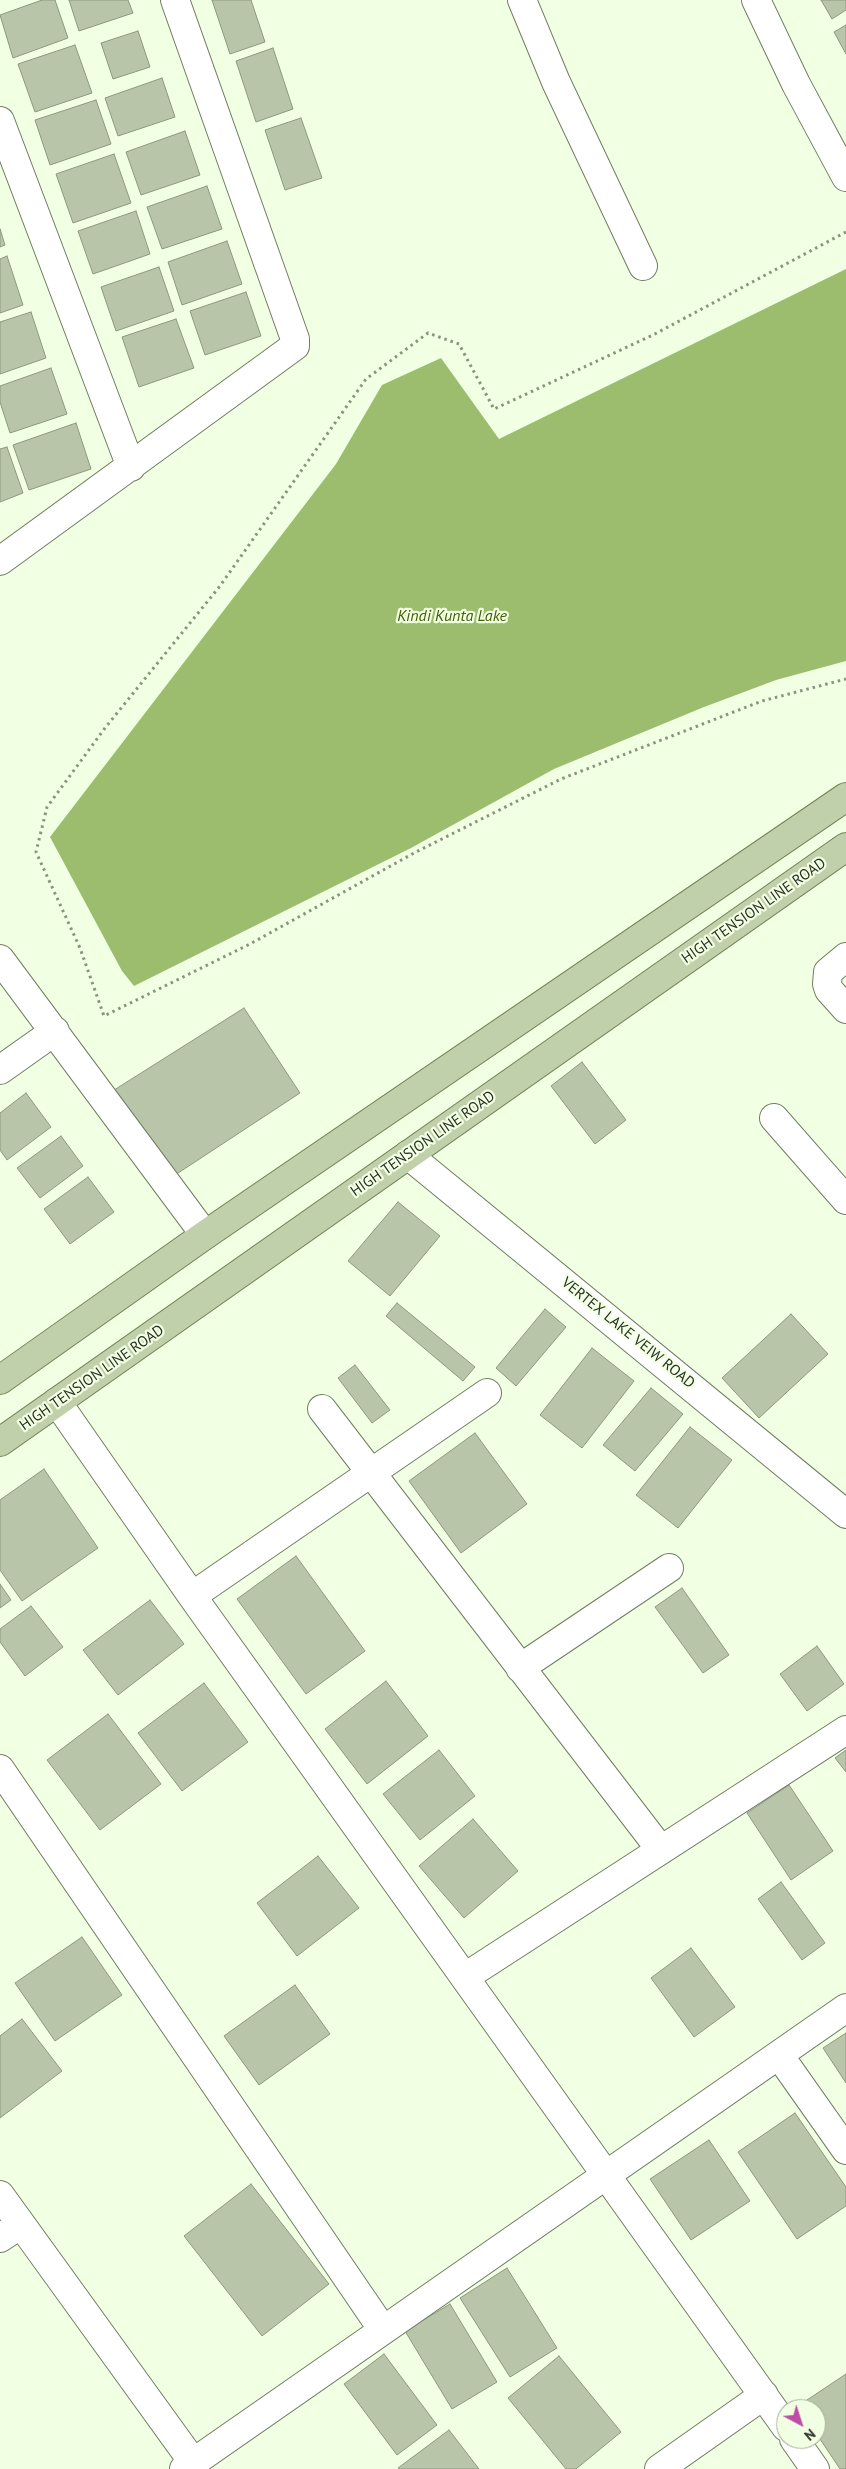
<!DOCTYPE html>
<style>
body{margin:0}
#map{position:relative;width:846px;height:2469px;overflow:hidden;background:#f1ffe2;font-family:"PT Sans",sans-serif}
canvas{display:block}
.north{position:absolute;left:776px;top:2399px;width:50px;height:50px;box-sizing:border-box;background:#f1ffe2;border:1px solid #a2ac96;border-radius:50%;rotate:140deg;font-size:14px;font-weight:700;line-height:20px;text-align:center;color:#2b3025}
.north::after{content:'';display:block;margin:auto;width:18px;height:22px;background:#bf4ca5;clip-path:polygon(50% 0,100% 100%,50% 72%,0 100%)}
</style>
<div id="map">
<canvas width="846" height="2469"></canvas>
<div class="north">N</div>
</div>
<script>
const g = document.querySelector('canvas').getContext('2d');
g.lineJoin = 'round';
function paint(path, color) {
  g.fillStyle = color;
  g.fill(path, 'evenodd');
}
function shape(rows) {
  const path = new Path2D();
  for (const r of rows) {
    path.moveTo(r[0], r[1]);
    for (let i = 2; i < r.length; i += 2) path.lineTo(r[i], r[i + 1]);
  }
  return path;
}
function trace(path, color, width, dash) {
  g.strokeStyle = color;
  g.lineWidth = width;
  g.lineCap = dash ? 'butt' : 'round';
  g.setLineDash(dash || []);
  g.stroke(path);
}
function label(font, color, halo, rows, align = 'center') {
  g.font = font + ' "PT Sans",sans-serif';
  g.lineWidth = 4.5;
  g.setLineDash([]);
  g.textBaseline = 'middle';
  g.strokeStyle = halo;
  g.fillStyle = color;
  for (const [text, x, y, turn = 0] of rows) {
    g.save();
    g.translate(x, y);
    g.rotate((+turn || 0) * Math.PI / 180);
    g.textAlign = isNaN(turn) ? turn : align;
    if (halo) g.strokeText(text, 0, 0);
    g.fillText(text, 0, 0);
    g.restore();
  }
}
const water = shape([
 [846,269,846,661,776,680,704,707,554,769,411,848,134,986,122,971,50,837,336,464,382,385,441,358,499,439]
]);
const building = shape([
 [42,0,55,0,68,38,13,58,0,15,42,0],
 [69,0,128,0,133,13,79,31,69,0],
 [212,0,251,0,265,42,230,54,212,0],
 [821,0,846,0,846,10,832,19,821,0],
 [846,25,846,54,834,32,846,25],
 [138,31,150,67,113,79,101,43,138,31],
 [75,45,92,93,35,112,18,64,75,45],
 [273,48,293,109,256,122,236,61,273,48],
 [162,78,175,117,118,136,105,98,162,78],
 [96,100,111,144,50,165,35,120,96,100],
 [301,118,322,178,285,190,265,130,301,118],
 [185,131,200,175,141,195,126,152,185,131],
 [114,154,131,203,73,223,56,174,114,154],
 [207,186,222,229,162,249,147,207,207,186],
 [136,211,150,254,93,274,78,231,136,211],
 [0,229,5,245,0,247,0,229],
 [227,241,242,284,182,305,168,262,227,241],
 [7,256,23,305,0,313,0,259,7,256],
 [159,267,174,311,116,331,101,287,159,267],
 [246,292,261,336,205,355,190,311,246,292],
 [31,312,46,358,0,374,0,322,31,312],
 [176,319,194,368,139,387,122,337,176,319],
 [51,368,67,414,10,433,0,402,0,386,51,368],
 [76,423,91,469,29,490,13,445,76,423],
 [7,447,23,493,0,502,0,449,7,447],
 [244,1008,300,1093,172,1177,111,1092,244,1008],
 [582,1062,626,1120,595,1144,551,1086,582,1062],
 [26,1093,51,1127,7,1160,0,1150,0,1113,26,1093],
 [61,1136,83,1166,40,1198,17,1168,61,1136],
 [88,1177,114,1212,70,1244,44,1209,88,1177],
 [398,1202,440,1236,390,1296,348,1261,398,1202],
 [397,1303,475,1367,463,1381,386,1316,397,1303],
 [545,1309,566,1327,516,1386,496,1368,545,1309],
 [791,1314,828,1354,759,1418,722,1378,791,1314],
 [592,1348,634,1381,582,1448,540,1415,592,1348],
 [355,1365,390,1410,372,1423,338,1378,355,1365],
 [651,1388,683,1414,635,1471,603,1445,651,1388],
 [690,1427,732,1460,678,1528,636,1495,690,1427],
 [475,1433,527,1504,461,1553,409,1481,475,1433],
 [44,1469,98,1548,22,1601,0,1570,0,1500,44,1469],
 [296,1556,365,1651,306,1694,237,1599,296,1556],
 [0,1584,11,1600,0,1608,0,1584],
 [682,1588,729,1655,703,1673,655,1607,682,1588],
 [150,1600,184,1644,118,1695,83,1650,150,1600],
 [31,1606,63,1647,25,1676,0,1642,0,1629,31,1606],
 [817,1646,844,1684,807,1711,780,1674,817,1646],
 [386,1681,428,1736,367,1784,325,1729,386,1681],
 [204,1683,248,1742,182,1791,138,1733,204,1683],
 [108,1714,161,1784,100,1830,47,1760,108,1714],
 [439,1750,475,1796,420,1840,383,1794,439,1750],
 [846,1750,846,1772,835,1758,846,1750],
 [789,1785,833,1851,791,1880,747,1813,789,1785],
 [473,1819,518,1871,464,1918,419,1866,473,1819],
 [318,1856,359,1908,297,1956,257,1903,318,1856],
 [781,1882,825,1943,802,1960,758,1899,781,1882],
 [82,1937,122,1995,55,2041,15,1983,82,1937],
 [691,1948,735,2007,694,2037,651,1978,691,1948],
 [295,1985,330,2034,259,2085,224,2036,295,1985],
 [22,2019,62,2071,0,2118,0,2036,22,2019],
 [846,2033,846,2083,823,2048,846,2033],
 [795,2113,846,2187,846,2206,797,2239,738,2152,795,2113],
 [709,2140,750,2201,691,2240,650,2179,709,2140],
 [251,2184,329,2284,262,2336,184,2236,251,2184],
 [507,2268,557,2348,510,2377,460,2298,507,2268],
 [450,2304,497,2382,452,2409,405,2331,450,2304],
 [384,2354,437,2425,397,2455,344,2384,384,2354],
 [559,2356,621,2432,576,2469,566,2469,508,2398,559,2356],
 [846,2374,846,2469,840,2469,816,2433,816,2409,800,2409,798,2406,846,2374],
 [449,2430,479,2469,399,2469,398,2468,449,2430]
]);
const path = shape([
 [846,232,653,335,494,409,459,344,428,333,366,379,220,586,105,728,47,807,36,852,80,948,104,1016,250,944,414,853,561,779,762,701,846,679]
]);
const minor = shape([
 [522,0,556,82,643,266],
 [756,0,796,84,846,177],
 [0,121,131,467],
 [0,561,295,346,295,339,175,0],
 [846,957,828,972,827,984,829,990,846,1009],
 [0,959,205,1235],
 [0,1070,55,1031],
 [774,1118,846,1200],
 [408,1155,846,1514],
 [57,1402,192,1596,786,2427],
 [322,1409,661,1850],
 [192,1596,487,1393],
 [520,1668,669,1568],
 [0,1769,383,2330],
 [465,1977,846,1730],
 [779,2055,846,2150],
 [0,2195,193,2462],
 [0,2238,21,2224],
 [794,2439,815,2469],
 [184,2469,846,2008],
 [659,2469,764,2395]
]);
const major = shape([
 [0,1380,205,1235,846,797],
 [0,1442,846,847]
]);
const streetNames = [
 ["HIGH TENSION LINE ROAD",754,911,-35],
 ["HIGH TENSION LINE ROAD",423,1144,-35],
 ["VERTEX LAKE VEIW ROAD",628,1333,39],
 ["HIGH TENSION LINE ROAD",92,1378,-35]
];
const waterNames = [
 ["Kindi Kunta Lake",452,616]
];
paint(water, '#9cbd6d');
paint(building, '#b8c5a9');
trace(building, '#8c997e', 1);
trace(minor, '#717d63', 30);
trace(major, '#708356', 30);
trace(path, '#8a9380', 3, [2.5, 4]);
trace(minor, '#fff', 28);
trace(major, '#bfd0aa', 28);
label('15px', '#2b3025', '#f1ffe2', streetNames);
label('italic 16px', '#446005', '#f1ffe2', waterNames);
</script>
